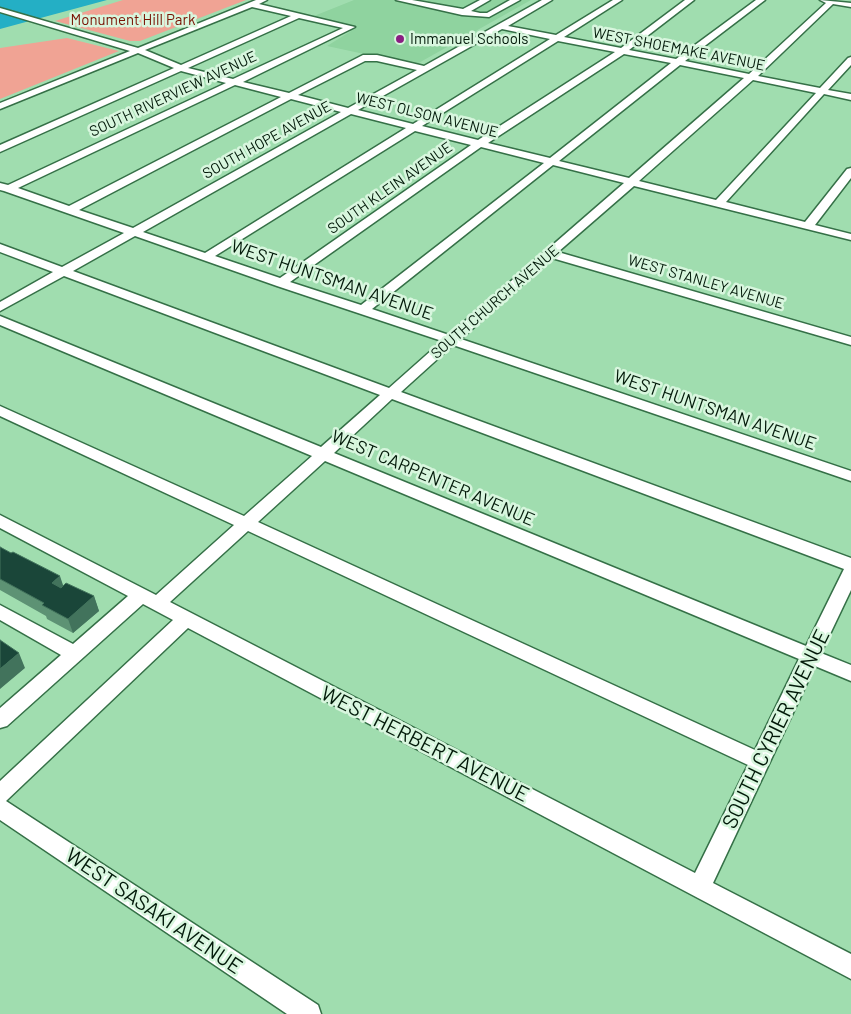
<!DOCTYPE html>
<style>
body{margin:0}
canvas{display:block;background:#a0ddaf}
</style>
<canvas width="851" height="1014"></canvas>
<script>
const g = document.querySelector('canvas').getContext('2d');
g.lineJoin = 'round';
function paint(path, color) {
  g.fillStyle = color;
  g.fill(path, 'evenodd');
}
function shape(rows) {
  const path = new Path2D();
  for (const r of rows) {
    path.moveTo(r[0], r[1]);
    for (let i = 2; i < r.length; i += 2) path.lineTo(r[i], r[i + 1]);
  }
  return path;
}
function trace(path, color, width, dash) {
  g.strokeStyle = color;
  g.lineWidth = width;
  g.lineCap = dash ? 'butt' : 'round';
  g.setLineDash(dash || []);
  g.stroke(path);
}
function label(font, color, halo, rows, align = 'center') {
  g.font = font + ' Barlow,sans-serif';
  g.lineWidth = 5;
  g.setLineDash([]);
  g.textBaseline = 'middle';
  g.strokeStyle = halo;
  g.fillStyle = color;
  for (const [text, x, y, turn = 0] of rows) {
    g.save();
    g.translate(x, y);
    g.rotate((+turn || 0) * Math.PI / 180);
    g.textAlign = isNaN(turn) ? turn : align;
    if (halo) g.strokeText(text, 0, 0);
    g.fillText(text, 0, 0);
    g.restore();
  }
}
const built = shape([
 [354,0,531,0,415,65,327,46,351,31,341,29,346,27,309,18]
]);
const green = shape([
 [123,0,246,0,140,41,130,41,55,21],
 [67,38,119,51,0,99,0,48]
]);
const water = shape([
 [0,0,107,0,0,29]
]);
const minor = shape([
 [256,0,267,0,259,4,355,27,243,82,289,93,363,55,377,55,424,66,542,0,552,0,508,26,556,35,613,0,622,0,564,37,621,48,685,0,694,0,629,50,676,59,756,0,765,0,685,61,749,74,826,3,820,0,851,3,851,7,833,4,758,76,820,88,848,58,851,57,851,65,828,90,851,94,851,100,824,94,726,202,805,222,847,169,851,168,851,178,815,225,851,234,851,240,634,186,558,252,851,337,851,345,552,258,461,339,851,471,851,481,453,345,401,392,851,558,851,590,821,653,851,665,851,681,815,666,713,883,851,954,851,979,188,628,6,801,318,1005,321,1014,287,1014,0,820,0,781,173,620,143,604,7,726,0,728,0,708,61,655,0,620,0,605,73,644,128,596,0,528,0,515,156,595,234,525,0,416,0,406,244,516,312,456,0,325,0,316,321,447,380,395,64,276,0,311,0,302,53,272,0,252,0,244,62,267,124,233,4,191,0,190,0,183,8,185,226,83,181,71,0,152,0,145,174,68,138,53,0,109,0,103,130,51,0,12,0,8,138,48,256,0],
 [252,7,291,16,181,65,145,50,252,7],
 [299,18,343,28,233,79,188,68,299,18],
 [502,29,550,39,413,124,358,110,502,29],
 [558,41,615,52,478,140,422,126,558,41],
 [624,54,671,63,550,158,488,143,624,54],
 [365,61,377,61,417,70,348,108,298,95,365,61],
 [680,65,744,78,629,178,559,161,680,65],
 [753,80,816,93,716,200,639,181,753,80],
 [235,85,281,97,69,206,18,188,235,85],
 [291,99,341,112,133,228,79,210,291,99],
 [351,114,406,128,205,253,143,232,351,114],
 [415,131,471,145,280,278,215,256,415,131],
 [481,147,544,163,361,305,290,282,481,147],
 [553,165,624,183,449,335,372,309,553,165],
 [135,236,277,286,442,341,389,388,73,271,135,236],
 [392,399,844,569,806,646,334,453,392,399],
 [325,461,799,659,755,750,258,522,325,461],
 [248,531,748,765,695,873,170,602,248,531],
 [396,0,412,0,463,9,480,0,490,0,471,11,480,13,487,13,510,0,520,0,489,17,462,15,396,0]
]);
const wall = shape([
 [0,547,63,586,94,596,99,611,73,633,47,619,46,616,0,590]
]);
const shadedWall = shape([
 [60,576,65,591,52,583],
 [94,596,99,611,73,633,68,619],
 [19,653,25,668,0,689,0,669]
]);
const building = shape([
 [0,547,11,553,13,552,60,576,52,583,61,588,66,583,94,596,68,619,42,605,44,603,0,579,0,547],
 [0,640,19,653,0,669,0,640]
]);
const markers = [
 [400,39,5,"#8a1d82"]
];
const farParknames = [
 ["Monument Hill Park",133,20]
];
const farPoinames = [
 ["Immanuel Schools",410,39]
];
const farStreetnames = [
 ["WEST SHOEMAKE AVENUE",679,49,11],
 ["SOUTH RIVERVIEW AVENUE",173,94,-25],
 ["WEST OLSON AVENUE",427,115,14],
 ["SOUTH HOPE AVENUE",267,140,-29],
 ["SOUTH KLEIN AVENUE",390,188,-35],
 ["WEST STANLEY AVENUE",706,282,16],
 ["SOUTH CHURCH AVENUE",495,302,-41]
];
const streetNames = [
 ["WEST HUNTSMAN AVENUE",332,280,19],
 ["WEST HUNTSMAN AVENUE",715,410,19],
 ["WEST CARPENTER AVENUE",433,478,23]
];
const nearStreetnames = [
 ["SOUTH CYRIER AVENUE",776,729,-64],
 ["WEST HERBERT AVENUE",425,744,27],
 ["WEST SASAKI AVENUE",154,911,34]
];
paint(built, '#8fd39f');
paint(green, '#f0a394');
paint(water, '#24afc5');
trace(minor, '#357047', 3);
paint(minor, '#fff');
paint(wall, '#5d9274');
paint(shadedWall, '#42735c');
paint(building, '#1a4639');
trace(building, '#42735c', 1);
for (const [x, y, r, color] of markers) {
  const dot = new Path2D();
  dot.arc(x, y, r, 0, 2 * Math.PI);
  g.fillStyle = color;
  g.fill(dot);
  trace(dot, '#d8f6de', 2);
}
label('15px', '#791304', '#d8f6de', farParknames);
label('15px', '#021909', '#d8f6de', farPoinames, 'left');
label('15px', '#021909', '#d8f6de', farStreetnames);
label('18px', '#021909', '#d8f6de', streetNames);
label('21px', '#021909', '#d8f6de', nearStreetnames);
</script>
